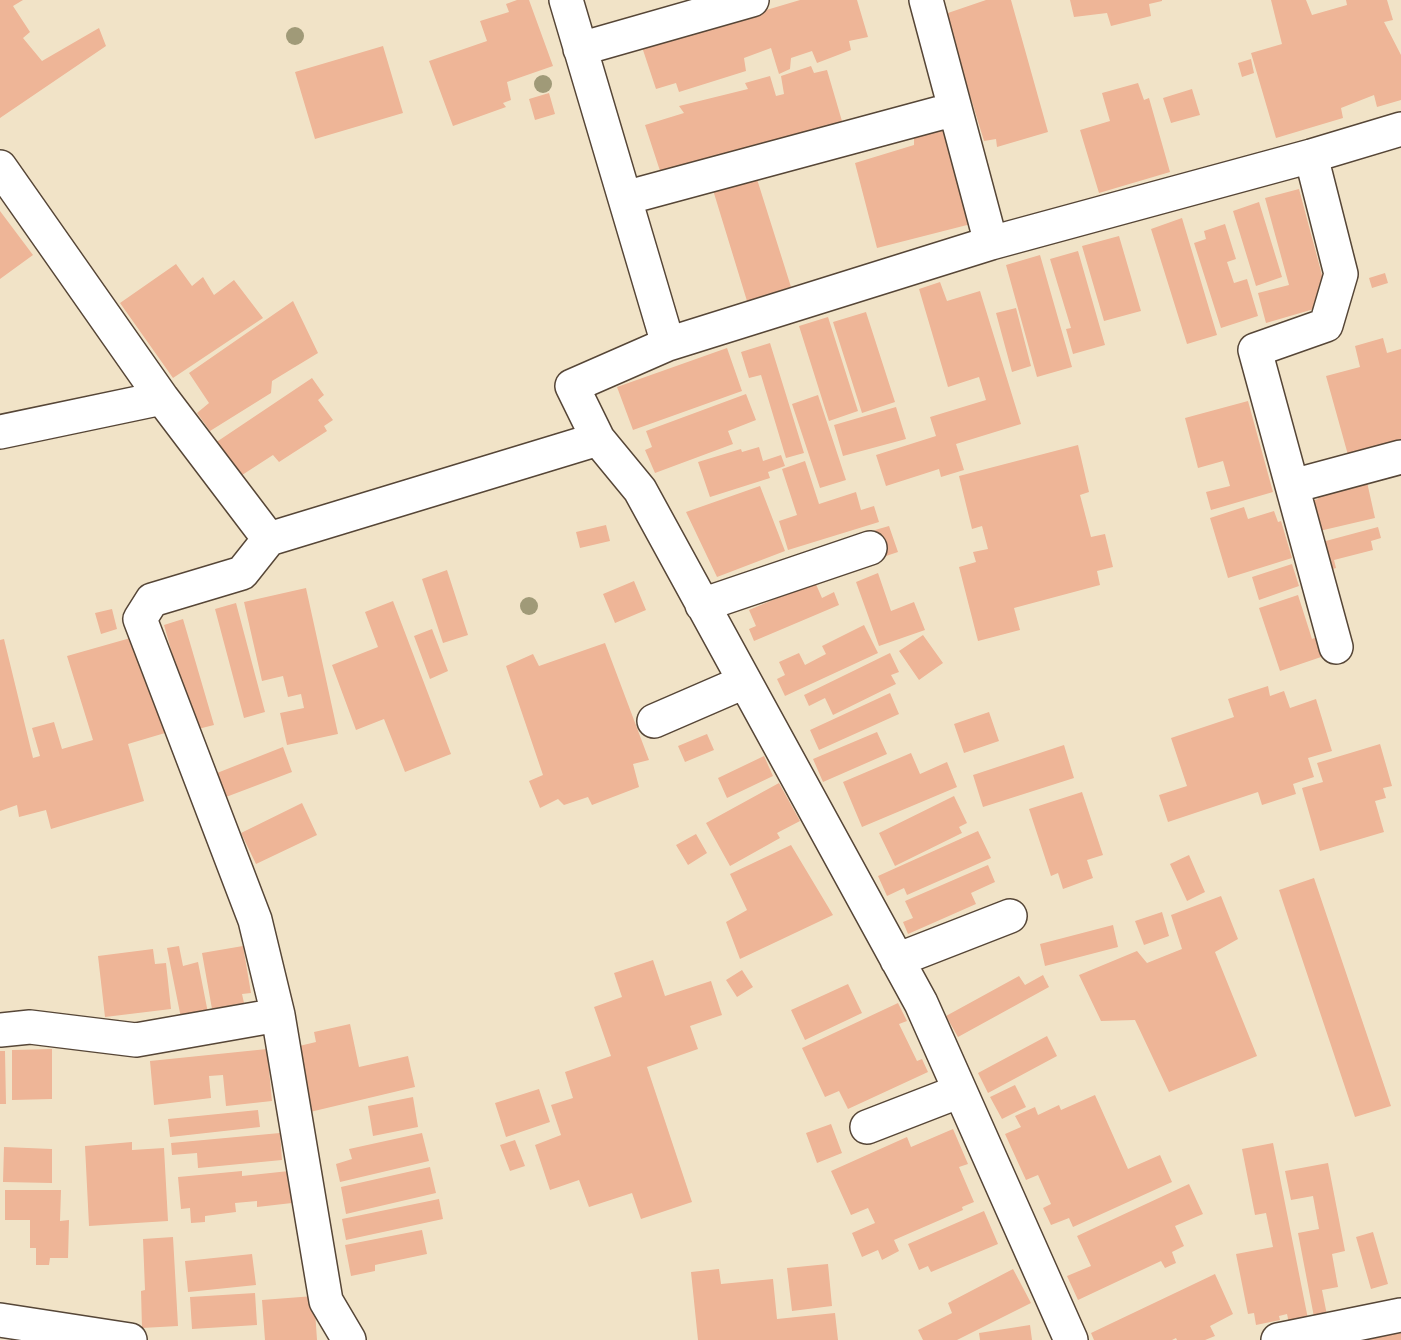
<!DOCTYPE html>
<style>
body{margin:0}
canvas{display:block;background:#f1e3c7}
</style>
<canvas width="1401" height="1340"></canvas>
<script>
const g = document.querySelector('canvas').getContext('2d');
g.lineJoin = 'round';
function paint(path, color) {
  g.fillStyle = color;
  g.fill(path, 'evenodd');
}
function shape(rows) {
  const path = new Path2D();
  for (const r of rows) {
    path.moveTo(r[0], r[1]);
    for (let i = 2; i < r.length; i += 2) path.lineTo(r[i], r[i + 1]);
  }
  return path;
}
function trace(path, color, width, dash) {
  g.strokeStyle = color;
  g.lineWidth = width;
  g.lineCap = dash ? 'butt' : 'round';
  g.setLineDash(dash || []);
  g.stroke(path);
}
const building = shape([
 [0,0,23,0,13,6,30,32,23,38,42,61,99,28,106,46,0,118],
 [517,0,529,0,553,66,507,82,511,100,503,103,506,107,453,126,429,61,487,41,480,21,509,12,506,4],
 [800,0,857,0,868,37,849,41,851,50,817,63,812,51,791,58,790,69,779,74,771,48,744,58,746,71,679,92,676,83,656,89,642,47],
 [986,0,1011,0,1048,132,997,147,996,139,984,141,945,14],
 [1070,0,1162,0,1162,1,1149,4,1151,16,1111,26,1107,13,1074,17],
 [1271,0,1306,0,1312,15,1347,5,1346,0,1387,0,1393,20,1384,22,1401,55,1401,100,1377,107,1374,95,1341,108,1343,118,1276,138,1251,53,1282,44],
 [383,46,403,113,315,139,295,72],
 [1251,59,1254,73,1242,77,1238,63],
 [811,66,814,73,827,70,844,128,662,177,645,125,684,113,679,106,748,89,745,83,770,76,776,96,784,94,781,76],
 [1138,83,1144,100,1149,98,1170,172,1099,193,1080,130,1110,121,1102,93],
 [1192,89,1200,115,1171,123,1163,98],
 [549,93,555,114,535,120,529,99],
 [945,127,971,224,877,248,855,163,914,145,914,134],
 [756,176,791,287,747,301,713,190],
 [1299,189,1323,279,1314,309,1266,323,1258,293,1289,285,1265,198],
 [1259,202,1282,277,1256,286,1233,211],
 [0,211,33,255,0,279],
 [1182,218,1217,335,1187,344,1151,229],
 [1225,224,1236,259,1227,262,1234,283,1247,279,1258,316,1221,328,1194,243,1206,239,1204,231],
 [1119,236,1141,311,1104,321,1082,246],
 [1078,251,1105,345,1073,354,1066,329,1071,328,1050,259],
 [1040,255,1072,367,1037,377,1006,265],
 [176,264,192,286,203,277,214,295,234,280,263,318,173,378,120,303],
 [1385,273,1388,283,1372,288,1369,278],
 [940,282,947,301,980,291,1021,424,956,444,964,470,941,477,939,469,886,486,876,455,936,436,930,417,986,400,979,377,948,387,919,289],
 [293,301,318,353,272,381,271,393,210,431,197,413,209,403,189,373],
 [1016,308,1031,366,1012,372,996,313],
 [866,312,895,402,862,413,833,322],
 [828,317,858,411,829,421,799,326],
 [1383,338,1387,353,1401,349,1401,441,1348,455,1326,376,1360,367,1355,346],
 [770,343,804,453,786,458,761,375,749,378,741,352],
 [727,348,742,391,633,430,617,387],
 [312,378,324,395,318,400,333,420,324,426,327,431,279,462,273,455,239,477,215,443],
 [746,394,756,420,728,431,733,444,655,473,645,450,652,447,646,431],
 [818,395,846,480,820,488,792,404],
 [1248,401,1273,492,1211,510,1206,492,1230,486,1223,461,1198,468,1185,418],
 [896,407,906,439,843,456,834,425],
 [1078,445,1089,492,1080,495,1091,537,1105,534,1113,567,1097,571,1100,585,1014,608,1020,630,978,641,959,567,976,562,973,552,988,549,982,526,972,529,959,476],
 [759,447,763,461,781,455,785,466,768,472,770,478,710,497,698,462,741,449,742,452],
 [805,461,819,504,856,492,861,510,874,506,879,522,788,550,779,521,797,515,782,469],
 [1367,482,1375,518,1315,532,1308,502,1318,499,1316,493],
 [760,486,785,551,717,577,686,512],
 [1244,507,1248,519,1274,511,1278,522,1281,521,1292,558,1228,578,1210,518],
 [606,525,610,541,580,548,576,532],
 [889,526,898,552,883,557,875,530],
 [1378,527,1381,538,1371,541,1373,550,1334,560,1336,568,1329,570,1322,542],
 [1292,564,1299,586,1259,600,1252,577],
 [447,570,468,635,443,643,422,579],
 [878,573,891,611,914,602,925,630,879,646,856,582],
 [634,581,646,610,615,623,603,594],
 [815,582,822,598,834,592,839,605,754,641,749,629,756,626,749,610],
 [306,588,338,734,287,745,280,713,304,708,301,694,288,697,283,676,262,681,244,602],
 [1298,595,1312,639,1317,637,1324,656,1280,671,1259,608],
 [393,601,451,754,405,772,384,719,356,730,332,665,378,647,365,612],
 [236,603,265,712,244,718,215,609],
 [112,609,117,629,101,634,95,613],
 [183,619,214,725,194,730,164,625],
 [864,625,878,653,785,696,777,679,785,675,779,662,799,653,805,665,826,654,822,646],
 [432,629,448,671,430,679,414,636],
 [923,635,943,663,919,680,899,651],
 [134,637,165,733,128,744,144,801,51,829,46,810,19,817,17,805,0,811,0,640,4,639,33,758,40,756,32,728,54,722,62,749,93,740,67,656],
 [605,643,649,760,633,764,639,787,592,805,588,797,564,805,558,799,540,808,529,781,543,775,506,666,533,654,539,666],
 [890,653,899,672,891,675,896,684,833,715,825,698,809,706,804,695],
 [1268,686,1270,696,1284,691,1290,708,1316,699,1332,751,1308,758,1314,777,1293,784,1296,794,1262,805,1258,792,1168,822,1159,795,1187,786,1171,738,1234,717,1228,699],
 [890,693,899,714,819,750,810,730],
 [989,712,999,741,964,753,954,724],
 [877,732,887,754,823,782,813,759],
 [707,734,714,750,685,762,678,746],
 [1380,744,1392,786,1383,788,1386,798,1375,801,1384,832,1320,851,1302,788,1323,782,1317,763],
 [1064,745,1074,778,983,807,973,775],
 [283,747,292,772,226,797,217,773],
 [911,753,920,774,947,762,957,787,862,827,843,782],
 [764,756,773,776,727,798,718,778],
 [779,783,800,821,777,833,780,838,730,866,706,823],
 [1082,792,1103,855,1087,860,1093,878,1063,889,1058,873,1051,876,1029,809],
 [954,796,967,823,959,827,962,833,895,866,879,833],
 [302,803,317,835,256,864,241,833],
 [978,831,991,858,907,895,904,888,887,896,878,876],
 [696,834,707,853,688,865,676,845],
 [791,845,833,915,740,959,726,922,747,910,730,874],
 [1189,855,1205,892,1187,901,1170,864],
 [988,865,995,882,971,893,976,904,908,934,903,922,913,918,905,901],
 [1314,878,1391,1106,1355,1117,1279,890],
 [1221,896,1238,939,1215,952,1257,1056,1169,1092,1135,1020,1101,1021,1079,975,1137,951,1147,963,1182,949,1171,915],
 [1162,912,1169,936,1144,945,1135,921],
 [1113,925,1118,947,1045,966,1040,944],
 [179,946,183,966,198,962,208,1013,181,1018,167,948],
 [243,946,251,993,242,994,244,1003,212,1009,202,953],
 [153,949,155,964,166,963,171,1009,105,1017,98,956],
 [653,960,665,996,711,981,722,1015,690,1026,698,1049,647,1067,692,1202,641,1219,632,1193,589,1207,579,1180,550,1190,535,1145,561,1135,551,1105,573,1098,565,1072,611,1056,594,1007,622,997,614,973],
 [742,970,753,987,737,997,726,980],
 [1043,975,1049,987,958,1037,946,1016,1019,976,1025,985],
 [848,984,862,1013,805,1040,791,1010],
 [898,1003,907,1021,899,1024,917,1061,922,1059,928,1072,848,1109,839,1091,825,1097,802,1048],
 [350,1024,359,1067,408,1056,415,1087,310,1112,295,1047,316,1042,314,1032],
 [1047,1036,1057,1056,988,1093,978,1073],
 [52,1049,52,1099,12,1100,12,1050],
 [267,1049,272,1101,226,1106,223,1075,209,1076,211,1098,154,1105,150,1061],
 [0,1051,5,1051,6,1104,0,1104],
 [1015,1085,1026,1107,1002,1119,990,1097],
 [539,1089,550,1122,506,1137,495,1103],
 [1095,1095,1128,1169,1160,1155,1172,1182,1073,1227,1069,1218,1051,1225,1043,1208,1051,1204,1038,1175,1026,1180,1005,1134,1021,1127,1015,1116,1035,1107,1038,1115,1059,1105,1061,1110],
 [413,1097,418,1127,373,1136,368,1106],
 [258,1110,260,1127,170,1137,168,1119],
 [831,1124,842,1153,817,1163,806,1133],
 [953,1129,968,1164,959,1167,974,1202,962,1207,963,1210,894,1240,899,1251,882,1260,878,1250,862,1257,852,1233,875,1223,868,1208,851,1215,831,1171,907,1137,911,1147],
 [280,1133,282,1160,198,1168,197,1153,172,1155,171,1143],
 [422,1133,429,1161,340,1182,336,1164,352,1159,349,1149],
 [515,1140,525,1166,510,1171,500,1145],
 [132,1142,132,1150,164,1148,168,1221,89,1226,85,1146],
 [1273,1143,1309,1324,1290,1328,1287,1314,1279,1316,1280,1320,1256,1325,1254,1313,1248,1314,1236,1254,1273,1247,1266,1213,1255,1215,1242,1149],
 [4,1147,52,1149,52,1183,3,1182],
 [1328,1163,1345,1251,1332,1254,1338,1287,1322,1290,1327,1315,1314,1317,1298,1233,1319,1229,1313,1196,1291,1200,1285,1171],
 [430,1167,436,1193,346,1214,341,1187],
 [242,1171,242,1176,289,1171,292,1203,257,1207,257,1201,235,1203,236,1212,205,1216,205,1222,191,1223,190,1208,181,1209,178,1177],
 [1189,1184,1203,1214,1175,1226,1184,1246,1172,1252,1176,1263,1165,1268,1161,1261,1078,1300,1067,1276,1091,1266,1077,1236],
 [5,1190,61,1190,60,1221,69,1220,68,1258,50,1258,49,1265,36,1265,36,1248,30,1248,30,1220,5,1220],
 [439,1199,443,1219,346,1240,342,1219],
 [984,1211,998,1244,931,1272,928,1266,919,1270,908,1244],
 [422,1230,427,1254,375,1265,375,1271,351,1276,345,1245],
 [1373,1232,1388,1284,1371,1289,1356,1237],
 [173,1237,178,1326,142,1328,141,1291,145,1290,143,1239],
 [252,1254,256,1285,188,1292,185,1261],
 [828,1264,832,1306,792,1311,787,1268],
 [719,1269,721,1284,773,1279,777,1319,835,1313,838,1340,698,1340,691,1272],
 [1013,1269,1031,1303,957,1340,923,1340,918,1330,952,1313,948,1303],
 [1215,1274,1233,1314,1210,1326,1215,1336,1205,1340,1177,1340,1176,1338,1172,1340,1094,1340,1091,1333],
 [255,1293,257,1325,192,1329,190,1297],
 [314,1296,317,1340,265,1340,262,1300],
 [1030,1325,1032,1340,980,1340,979,1333],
 [1401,1331,1401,1340,1365,1340,1365,1339]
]);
const minor = shape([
 [566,0,668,344],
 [926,0,991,243],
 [580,49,752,0],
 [1311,156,1341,274,1326,325,1255,350,1336,647],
 [0,167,162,398,269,539],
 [625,198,955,109],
 [0,432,162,398],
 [1293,486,1401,457],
 [702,605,870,548],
 [654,721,744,682],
 [897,960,1010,916],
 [0,1030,30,1027,136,1040,278,1015],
 [867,1127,960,1091],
 [0,1320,130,1340],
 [349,1340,326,1301,278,1015,255,920,140,619,152,600,242,573,269,539,598,439],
 [1071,1340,921,1003,640,490,598,439,572,386,668,344,991,243,1311,156,1401,129],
 [1278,1340,1401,1315]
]);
const trees = [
 [295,36],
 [543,84],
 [529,606]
];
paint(building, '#eeb597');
trace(minor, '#564637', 36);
trace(minor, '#fff', 33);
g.fillStyle = '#a09a78';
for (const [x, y] of trees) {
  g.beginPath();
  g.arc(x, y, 9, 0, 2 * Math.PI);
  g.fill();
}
</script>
